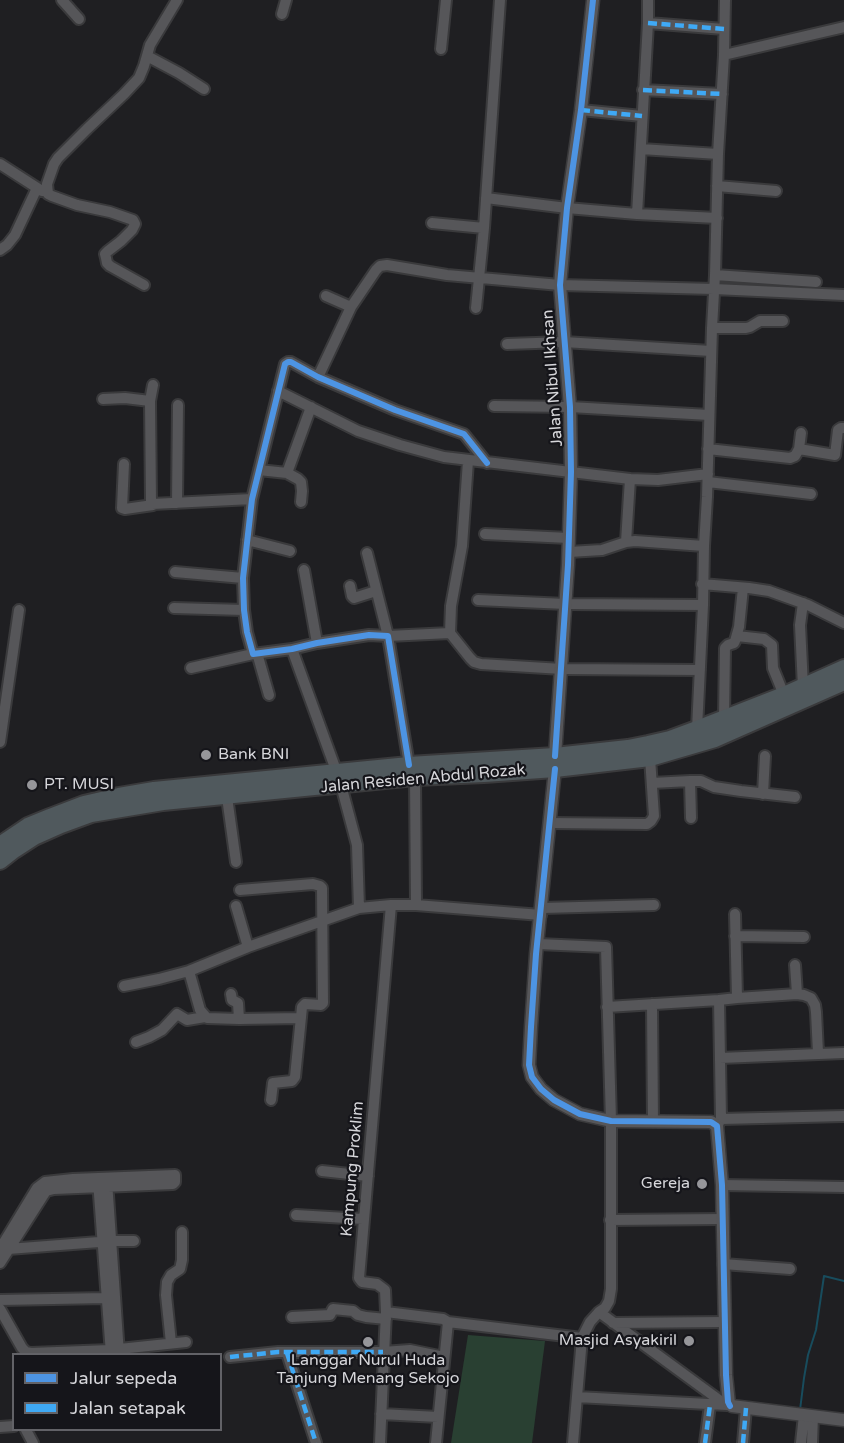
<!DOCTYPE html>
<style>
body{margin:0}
#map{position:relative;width:844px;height:1443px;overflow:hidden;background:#1f1f22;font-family:"Varela Round",sans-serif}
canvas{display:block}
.legend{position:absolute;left:12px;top:1353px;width:210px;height:78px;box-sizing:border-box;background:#15151a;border:2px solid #626267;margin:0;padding:8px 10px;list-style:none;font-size:18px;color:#d6d6da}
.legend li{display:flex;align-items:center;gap:12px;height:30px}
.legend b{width:30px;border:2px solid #626267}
</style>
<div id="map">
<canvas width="844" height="1443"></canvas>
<ul class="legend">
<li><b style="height:8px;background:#4d94e3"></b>Jalur sepeda</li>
<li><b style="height:8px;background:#3fa9f5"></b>Jalan setapak</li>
</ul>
</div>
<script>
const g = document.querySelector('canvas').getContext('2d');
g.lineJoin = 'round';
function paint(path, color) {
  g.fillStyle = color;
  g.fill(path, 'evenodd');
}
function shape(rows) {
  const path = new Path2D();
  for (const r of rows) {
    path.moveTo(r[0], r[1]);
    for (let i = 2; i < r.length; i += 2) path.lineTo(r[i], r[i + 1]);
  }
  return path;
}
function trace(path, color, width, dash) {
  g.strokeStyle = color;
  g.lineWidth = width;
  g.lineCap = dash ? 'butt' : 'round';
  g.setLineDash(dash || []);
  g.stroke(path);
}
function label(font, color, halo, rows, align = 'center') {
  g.font = font + ' "Varela Round",sans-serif';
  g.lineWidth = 4.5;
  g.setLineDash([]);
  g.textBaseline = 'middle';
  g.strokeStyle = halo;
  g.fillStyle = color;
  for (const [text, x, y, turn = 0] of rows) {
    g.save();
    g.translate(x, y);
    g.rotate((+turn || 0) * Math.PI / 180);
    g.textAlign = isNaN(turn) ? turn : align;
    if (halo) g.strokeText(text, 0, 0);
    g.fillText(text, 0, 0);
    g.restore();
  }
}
const green = shape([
 [468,1335,545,1341,532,1443,451,1443]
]);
const stream = shape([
 [800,1410,804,1378,808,1355,816,1330,824,1276,844,1281]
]);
const minor = shape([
 [62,0,79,19],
 [282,14,286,0],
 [648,23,724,29],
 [441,49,446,0],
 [724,55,844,27],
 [147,56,179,73,204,89],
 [643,90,722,94],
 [581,110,642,116],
 [641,149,718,154],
 [0,164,42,191],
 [717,186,776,191],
 [486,198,567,208,637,214,717,218],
 [637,214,648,23,648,0],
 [432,223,484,228],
 [0,250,7,245,15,235,37,188],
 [715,275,816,282],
 [144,285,110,266,107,263,106,258,105,254,108,251,121,241,132,230,135,224,133,220,110,212,77,205,52,196,48,194,47,184,54,164,58,158,87,129,124,94,139,78,144,66,150,45,177,0],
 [326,296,351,307],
 [476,308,484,228,500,0],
 [712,328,746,328,750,327,760,321,783,321],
 [507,344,564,342,711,351],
 [318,377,351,307,376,270,380,266,387,265,447,275,560,285,714,289,844,295],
 [278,391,358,431,400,445,444,457,630,479],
 [103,399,125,398,150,401,151,502,152,504,252,499],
 [150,401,153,385],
 [494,406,570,407,709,415],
 [708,449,790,458,795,456,799,449,801,433],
 [799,449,835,455,838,430,841,428,844,428],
 [124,464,122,508,125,509,153,505],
 [259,470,287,473,311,407],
 [287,473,298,479,301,482,302,491,301,502],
 [708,482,811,494],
 [177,503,178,405],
 [485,534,569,538],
 [247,540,290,551],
 [626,542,630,479,658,480,708,474],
 [569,552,602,550,626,542,635,541,704,546],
 [367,553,388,636,450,633,451,606,462,546,468,461],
 [304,570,317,643],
 [175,572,243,578],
 [702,584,749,588,769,591,808,605,844,623],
 [350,586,352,596,354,598,376,591],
 [478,600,566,604,703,605],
 [803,603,800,625,803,687],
 [174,608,244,610],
 [450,633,470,658,474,662,481,664,562,669,700,670],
 [737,636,764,639,772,645,773,668,784,695],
 [292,649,337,773],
 [257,653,269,695],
 [191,668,253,654],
 [724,718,725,648,728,645,734,643,735,641,739,627,743,588],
 [697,729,703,605,704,546,707,497,712,328,715,275,718,154,724,55,725,0],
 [0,742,19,610],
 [409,765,388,636,369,635,317,643,292,649,253,654,247,632,244,610,243,578,252,499,285,364,288,362,291,362,318,377,395,410,464,434,487,463],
 [415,777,416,905,541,915],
 [690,781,701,781,714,787,741,791,795,797],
 [652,783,690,781,691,818],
 [341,785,357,845,359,908],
 [763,794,765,756],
 [227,797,236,862],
 [550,823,647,824,651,821,654,816,650,758],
 [240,890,313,884,320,886,322,888,323,1003,321,1005,305,1004,302,1007,295,1077,292,1081,273,1083,271,1100],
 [236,906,248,947],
 [542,908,654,905],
 [735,936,804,937],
 [538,944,606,947,611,1121,611,1289,609,1301,605,1308,599,1312],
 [795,965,797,994],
 [189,971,200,1010,207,1018,239,1019,301,1018],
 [124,986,159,979,189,971,248,947,359,908,391,905],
 [231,994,232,1000,238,1003,239,1019],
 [737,998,797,994,804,995,811,998,815,1005,816,1012,818,1053],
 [719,1000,737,998,735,914],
 [652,1004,653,1122],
 [607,1007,719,1000,721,1119,717,1126],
 [136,1042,149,1037,162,1030,177,1014,187,1020,205,1017],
 [720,1058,844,1053],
 [721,1119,844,1116],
 [322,1171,368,1176],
 [98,1181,111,1354],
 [107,1181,119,1354],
 [722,1185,844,1187],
 [296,1215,363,1219],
 [610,1220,723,1219],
 [0,1249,37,1188,45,1182,73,1179,175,1175,175,1182,173,1184,54,1189,46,1191,0,1263],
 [8,1249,112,1241,134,1241],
 [723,1264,790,1269],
 [0,1300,106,1298],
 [0,1309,22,1348,26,1352,31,1353,110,1350,186,1342],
 [386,1312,443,1319,448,1322,436,1443],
 [292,1317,330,1315,333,1309,353,1311,358,1315,366,1317,386,1319],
 [448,1322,582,1338],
 [613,1323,724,1322],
 [171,1343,166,1295,167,1282,171,1275,180,1269,182,1260,182,1232],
 [287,1353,316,1443],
 [230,1357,278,1352,383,1352,410,1350,444,1357],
 [577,1397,727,1405],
 [381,1414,438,1417],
 [0,1427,14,1426],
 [26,1430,33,1443],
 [380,1443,386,1312,385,1290,377,1284,362,1282,359,1278,391,905,416,905],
 [573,1443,582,1338,590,1322,599,1312,726,1405],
 [705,1443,710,1405],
 [743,1443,746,1408],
 [801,1443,804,1415],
 [812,1443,813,1416]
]);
const tertiary = shape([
 [555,756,568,565,571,472,570,407,560,285,567,208,581,110,593,0],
 [555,769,536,954,531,1027,529,1065,532,1077,541,1089,554,1100,580,1114,611,1121,711,1122,717,1126,722,1185,726,1375,729,1404,732,1406,844,1420]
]);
const trunk = shape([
 [0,845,28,826,50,817,84,804,119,796,154,790,409,765,555,756,628,748,648,744,670,739,697,729,784,695,844,668],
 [0,861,14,850,34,837,61,825,91,814,163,802,415,777,484,774,555,769,650,758,715,739,844,682]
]);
const quiet = shape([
 [648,23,724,29],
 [643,90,722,94],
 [581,110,642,116],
 [287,1353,316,1443],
 [230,1357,278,1352,383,1352],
 [705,1443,710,1405],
 [743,1443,746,1408]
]);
const cycleway = shape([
 [555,756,568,565,571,472,570,407,560,285,567,208,581,110,593,0],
 [409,765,388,636,369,635,317,643,292,649,253,654,247,632,244,610,243,578,252,499,285,364,288,362,291,362,318,377,395,410,464,434,487,463],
 [555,769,536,954,531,1027,529,1065,532,1077,541,1089,554,1100,580,1114,611,1121,711,1122,717,1126,722,1185,726,1375,728,1402,730,1406]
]);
const markers = [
 [206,755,6,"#96969a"],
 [32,785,6,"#96969a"],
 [702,1184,6,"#96969a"],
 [689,1341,6,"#96969a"],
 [368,1342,6,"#96969a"]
];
const streetNames = [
 ["Jalan Nibul Ikhsan",553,378,-94],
 ["Jalan Residen Abdul Rozak",423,779,-5],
 ["Kampung Proklim",353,1169,-85]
];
const poiNames = [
 ["Bank BNI",218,755],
 ["PT. MUSI",44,785],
 ["Gereja",690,1184,"right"],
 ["Masjid Asyakiril",677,1341,"right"],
 ["Langgar Nurul Huda",368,1361,"center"],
 ["Tanjung Menang Sekojo",368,1379,"center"]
];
paint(green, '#294032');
trace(stream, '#184c5d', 2);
trace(minor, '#3a3a3c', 14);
trace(tertiary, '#3a3a3c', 15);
trace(trunk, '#3a3a3c', 20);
trace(minor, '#565659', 10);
trace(tertiary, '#565659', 12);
trace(trunk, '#50595d', 16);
trace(quiet, '#3fa9f5', 4.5, [9, 4.5]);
trace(cycleway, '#4d94e3', 6);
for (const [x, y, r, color] of markers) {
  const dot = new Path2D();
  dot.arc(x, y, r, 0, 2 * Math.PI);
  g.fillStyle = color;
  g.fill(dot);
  trace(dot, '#15151a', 2);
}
label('16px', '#d6d6da', '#15151a', streetNames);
label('16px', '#d6d6da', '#15151a', poiNames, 'left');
</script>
